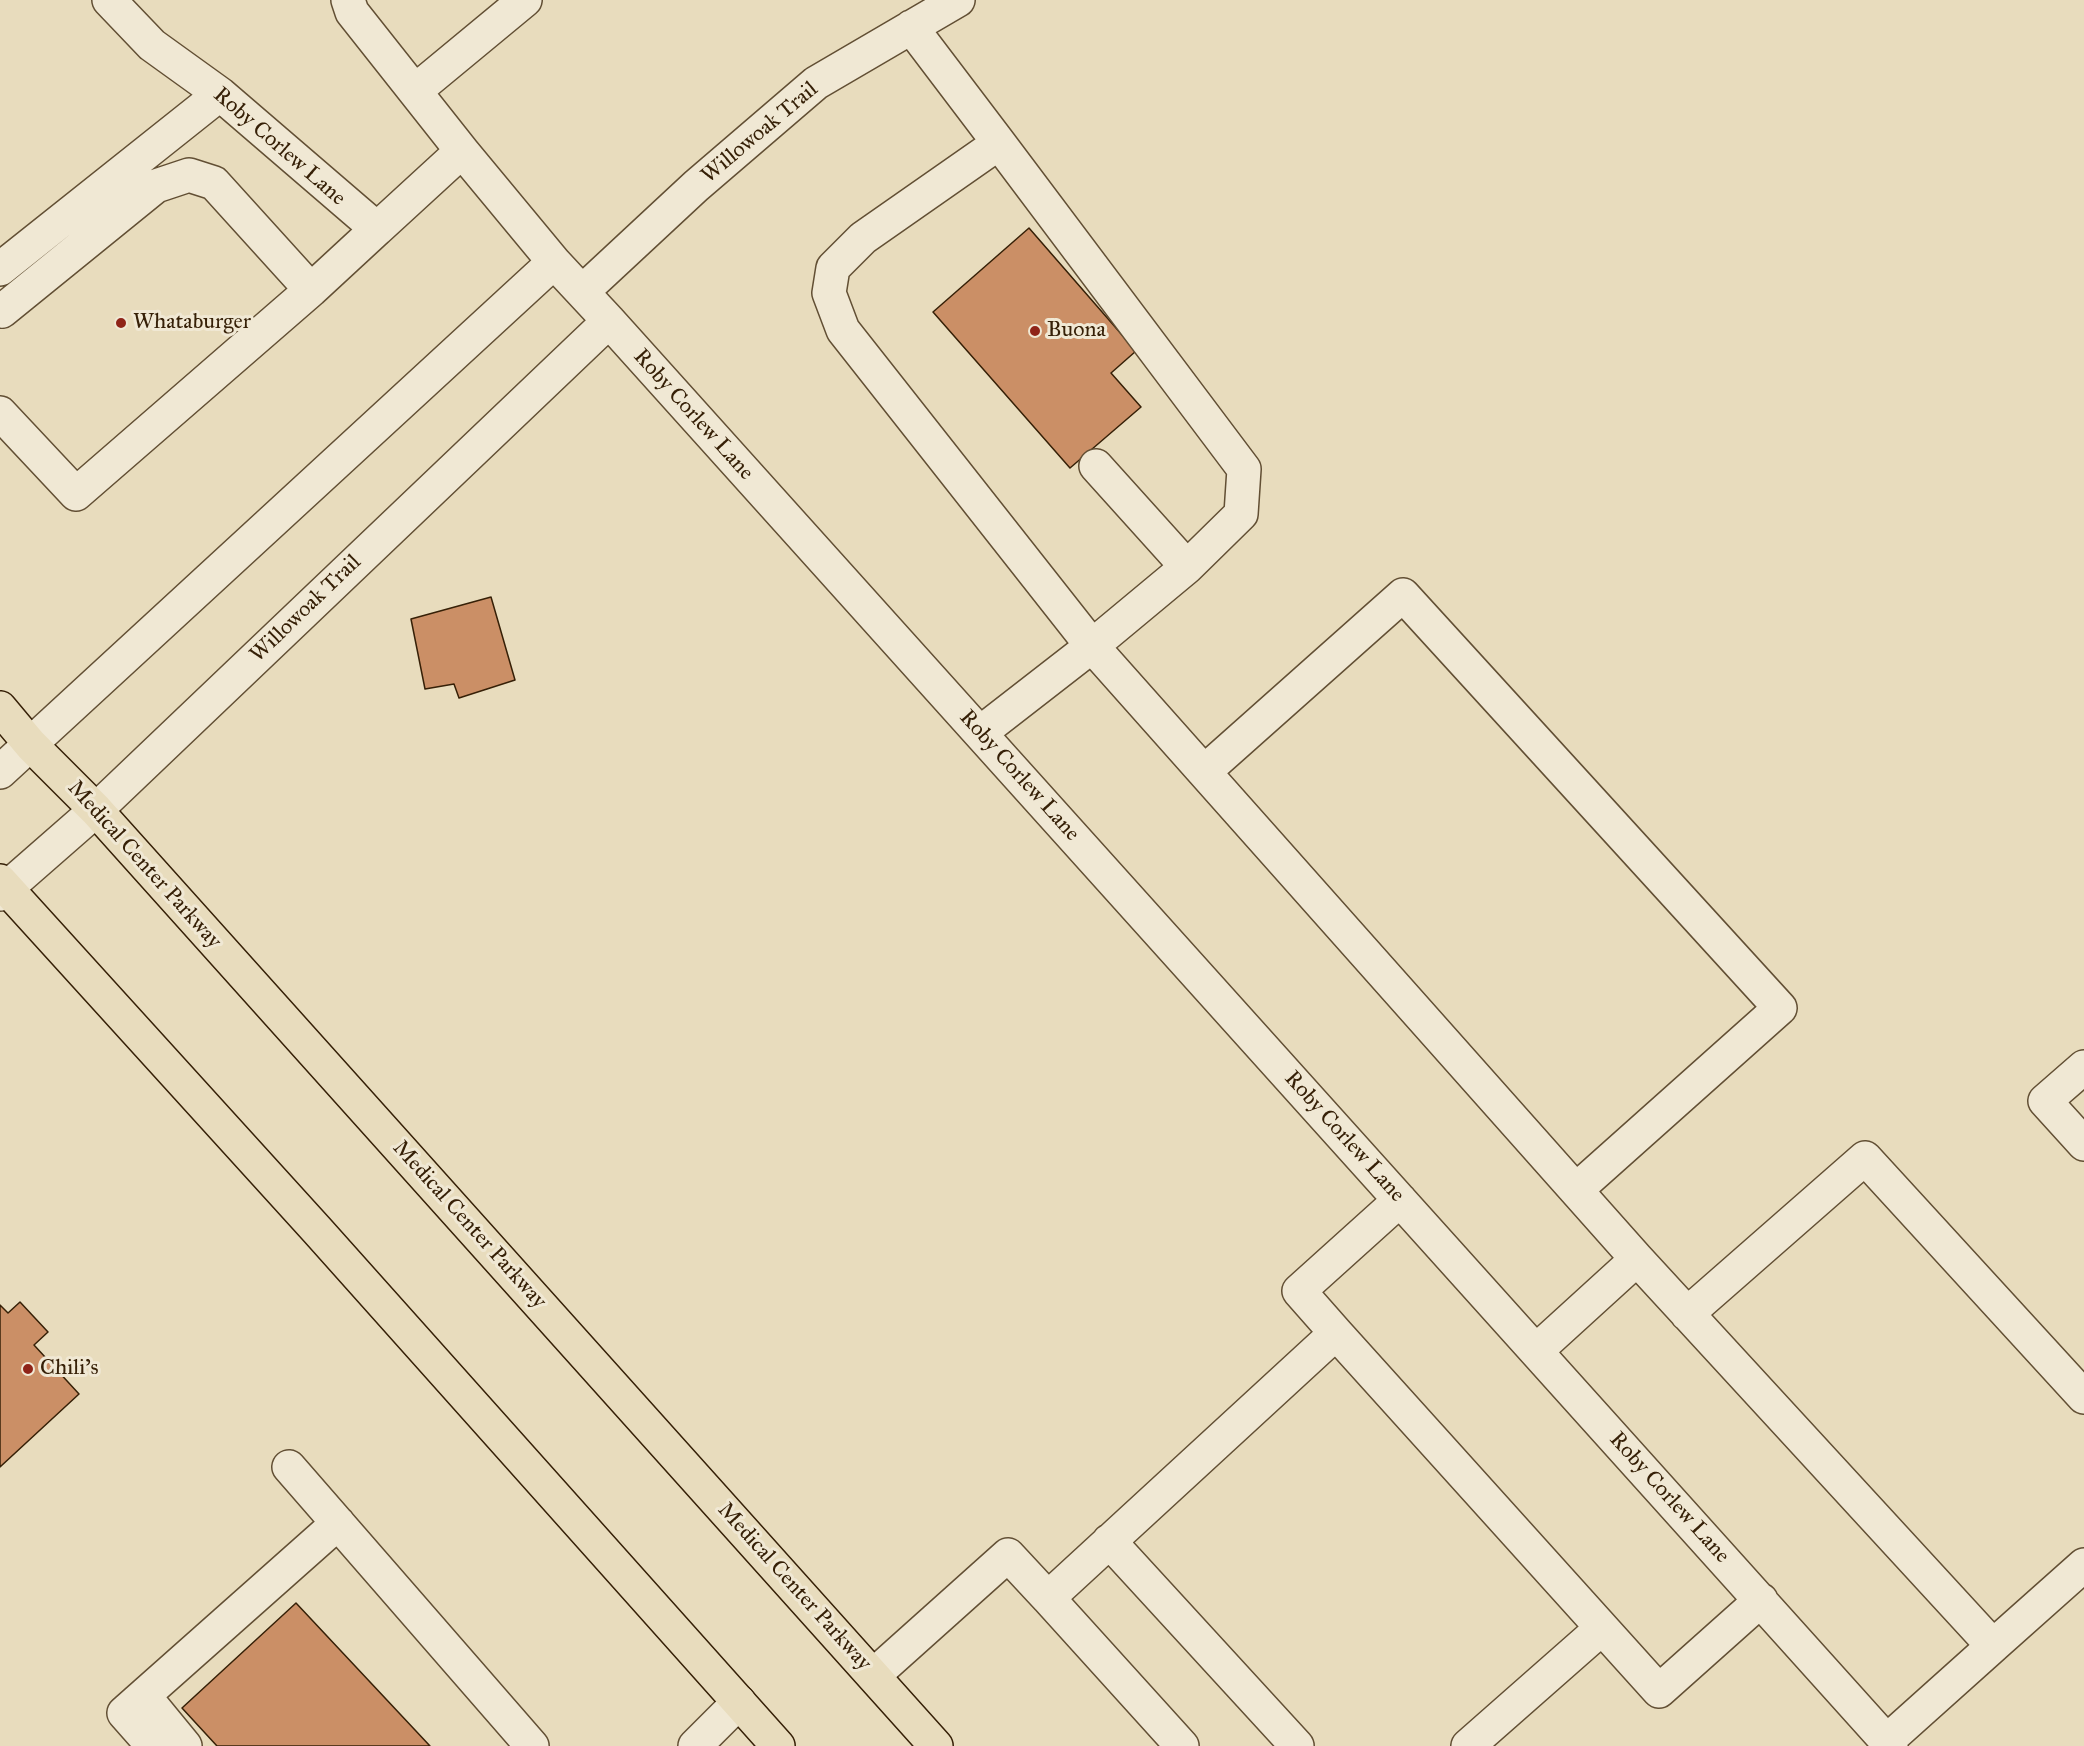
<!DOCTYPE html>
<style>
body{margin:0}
canvas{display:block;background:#e8dcbd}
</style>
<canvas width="2084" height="1746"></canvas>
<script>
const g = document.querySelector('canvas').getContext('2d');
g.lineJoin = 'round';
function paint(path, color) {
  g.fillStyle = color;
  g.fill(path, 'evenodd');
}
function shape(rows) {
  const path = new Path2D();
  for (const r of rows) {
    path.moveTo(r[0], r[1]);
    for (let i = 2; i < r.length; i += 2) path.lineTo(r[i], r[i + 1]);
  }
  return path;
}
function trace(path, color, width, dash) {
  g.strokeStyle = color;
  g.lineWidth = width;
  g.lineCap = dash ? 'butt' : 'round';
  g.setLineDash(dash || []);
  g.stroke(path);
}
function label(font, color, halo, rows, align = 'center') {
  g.font = font + ' "IM FELL Great Primer",serif';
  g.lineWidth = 6;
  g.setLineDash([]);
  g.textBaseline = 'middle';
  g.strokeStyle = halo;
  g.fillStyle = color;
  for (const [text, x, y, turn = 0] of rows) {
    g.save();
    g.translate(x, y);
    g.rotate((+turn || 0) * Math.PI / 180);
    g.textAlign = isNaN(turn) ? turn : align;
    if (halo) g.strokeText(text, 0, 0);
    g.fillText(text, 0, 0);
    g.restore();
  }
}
const building = shape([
 [1029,228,1136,351,1111,373,1141,407,1070,468,933,312,1029,228],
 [491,597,515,680,459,698,454,684,425,689,411,619,491,597],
 [20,1302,48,1332,34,1345,79,1394,0,1467,0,1305,8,1313,20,1302],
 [296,1603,430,1746,217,1746,182,1708,296,1603]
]);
const minor = shape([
 [109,0,152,45,220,94,377,229,462,151,554,262,609,321,1891,1746],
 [348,0,352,12,462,151],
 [911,27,999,143,1244,469,1241,514,1187,567,1092,646,843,330,829,293,833,268,863,238,999,143],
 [415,91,525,0],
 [0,269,220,94],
 [582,292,696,186,816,83,958,0],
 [0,310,2,311,156,186,189,175,214,183,311,290],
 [0,413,76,494,311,290,377,229],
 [1096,466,1187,567],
 [980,733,1092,646,1637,1259,1536,1351],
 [0,772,554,262],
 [1204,772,1403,595,1780,1008,1576,1190],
 [0,894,96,810,609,321],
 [2084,1067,2045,1101,2084,1144],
 [1400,1200,1299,1291,1336,1333,1659,1691,1761,1600],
 [1637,1259,1993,1646,1887,1741],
 [1687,1314,1865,1158,2084,1397],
 [289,1467,532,1746],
 [1109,1541,1297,1746],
 [1048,1598,1182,1746],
 [1993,1646,2084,1565],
 [874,1675,1008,1555,1048,1598,1336,1333],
 [144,1696,185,1746],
 [153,1746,124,1713,338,1523],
 [695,1746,739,1702],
 [1468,1746,1602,1628]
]);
const major = shape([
 [0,708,31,745,96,810,936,1746],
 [0,881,317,1230,778,1746]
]);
const markers = [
 [121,323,6,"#8f2418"],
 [1035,331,6,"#8f2418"],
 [28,1369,6,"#8f2418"]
];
const streetNames = [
 ["Willowoak Trail",760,133,-40],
 ["Roby Corlew Lane",279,147,41],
 ["Roby Corlew Lane",693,415,48],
 ["Willowoak Trail",306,609,-44],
 ["Roby Corlew Lane",1019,776,48],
 ["Medical Center Parkway",144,865,48],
 ["Roby Corlew Lane",1344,1137,48],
 ["Medical Center Parkway",469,1225,48],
 ["Roby Corlew Lane",1669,1498,48],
 ["Medical Center Parkway",794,1587,48]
];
const poiNames = [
 ["Whataburger",133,323],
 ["Buona",1047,331],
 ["Chili's",40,1369]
];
paint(building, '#cb8f66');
trace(building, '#362007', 1.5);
trace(minor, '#624f34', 36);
trace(major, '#362007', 36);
trace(minor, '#f0e8d4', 33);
trace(major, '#e8dcbd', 33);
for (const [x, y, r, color] of markers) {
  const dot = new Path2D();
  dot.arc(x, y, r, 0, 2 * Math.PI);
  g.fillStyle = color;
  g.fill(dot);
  trace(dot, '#f0e8d4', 2);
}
label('22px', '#362007', '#f0e8d4', streetNames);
label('22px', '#362007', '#f0e8d4', poiNames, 'left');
</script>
